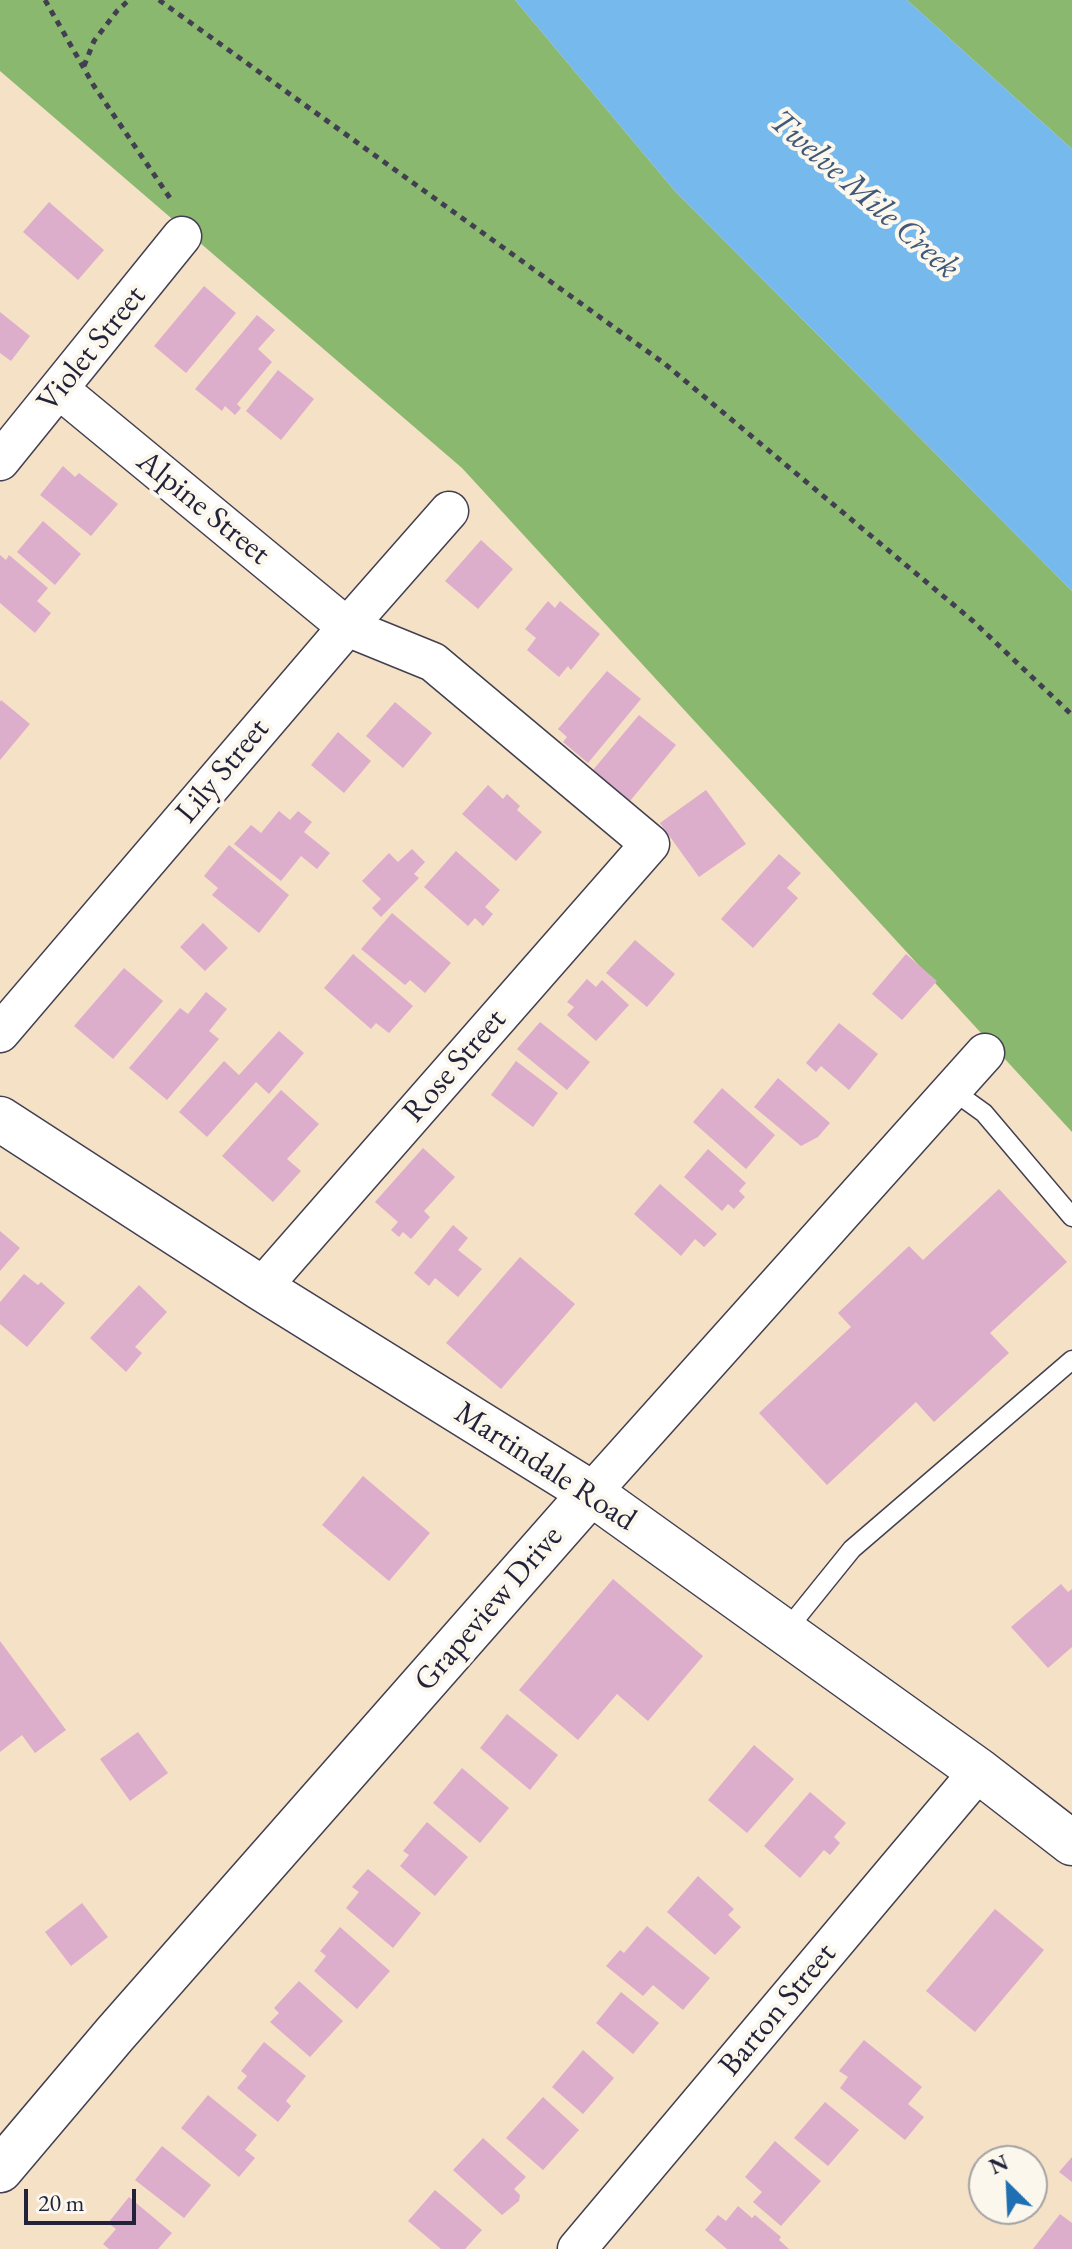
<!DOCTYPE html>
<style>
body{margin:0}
#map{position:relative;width:1072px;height:2249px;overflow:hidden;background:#f5e1c6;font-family:"EB Garamond",serif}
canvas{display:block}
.north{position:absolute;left:968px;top:2145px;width:80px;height:80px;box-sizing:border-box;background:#fbf7ec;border:2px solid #a4a2a5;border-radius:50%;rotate:336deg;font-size:22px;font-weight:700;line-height:32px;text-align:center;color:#22223b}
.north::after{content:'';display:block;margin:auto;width:28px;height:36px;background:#1f6fb2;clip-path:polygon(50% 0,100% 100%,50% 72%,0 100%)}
.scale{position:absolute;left:24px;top:2189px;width:112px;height:36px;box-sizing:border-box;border:4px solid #22223b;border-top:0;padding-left:10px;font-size:24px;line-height:28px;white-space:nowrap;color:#22223b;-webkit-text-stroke:6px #fbf7ec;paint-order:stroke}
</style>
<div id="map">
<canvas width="1072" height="2249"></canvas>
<div class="north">N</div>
<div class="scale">20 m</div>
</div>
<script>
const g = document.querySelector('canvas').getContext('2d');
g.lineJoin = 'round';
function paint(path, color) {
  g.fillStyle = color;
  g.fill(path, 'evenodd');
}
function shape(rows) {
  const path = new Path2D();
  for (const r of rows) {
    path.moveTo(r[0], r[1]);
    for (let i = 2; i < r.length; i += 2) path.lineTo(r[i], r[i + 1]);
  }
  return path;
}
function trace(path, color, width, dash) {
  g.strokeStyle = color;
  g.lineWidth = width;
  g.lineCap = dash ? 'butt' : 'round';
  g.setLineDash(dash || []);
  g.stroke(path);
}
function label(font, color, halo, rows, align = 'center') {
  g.font = font + ' "EB Garamond",serif';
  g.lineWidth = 8;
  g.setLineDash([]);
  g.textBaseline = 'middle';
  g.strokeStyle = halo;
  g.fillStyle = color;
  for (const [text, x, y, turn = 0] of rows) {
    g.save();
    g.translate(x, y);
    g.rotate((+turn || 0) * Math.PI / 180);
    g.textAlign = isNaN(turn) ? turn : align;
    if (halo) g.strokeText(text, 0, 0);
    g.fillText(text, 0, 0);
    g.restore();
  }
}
const forest = shape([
 [0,0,515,0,674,190,1072,591,1072,1132,462,468,0,71],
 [907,0,1072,0,1072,149]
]);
const water = shape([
 [515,0,907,0,1072,149,1072,591,674,190]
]);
const building = shape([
 [49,202,104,250,78,280,23,232],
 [204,286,236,313,186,373,154,346],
 [0,312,30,336,11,361,0,353],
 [257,315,275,330,258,349,272,362,237,404,241,408,235,415,225,406,222,411,195,389],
 [278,370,314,399,281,440,246,411],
 [63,466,75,477,79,473,118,504,91,536,40,495],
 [43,521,81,554,55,585,17,552],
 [481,540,513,569,478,609,445,581],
 [0,555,6,560,9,555,48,588,37,601,51,613,35,633,0,603],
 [548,601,555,608,560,601,600,634,571,670,568,666,559,677,527,650,536,638,525,629],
 [607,671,641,699,588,763,563,742,567,737,558,729],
 [1,700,30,724,0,760,0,702],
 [395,702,432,733,403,768,366,736],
 [639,715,676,745,630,801,593,770],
 [338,732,371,761,344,793,311,765],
 [488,785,503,799,507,794,520,806,517,810,542,832,516,861,462,814],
 [706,790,746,844,699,877,660,823],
 [279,811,290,820,298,811,312,822,304,832,330,853,317,869,301,856,281,881,234,844,251,825,261,833],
 [229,845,289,895,259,933,212,895,218,888,204,876],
 [412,849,425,862,414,874,419,878,381,917,372,908,381,899,362,881,389,853,398,862],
 [456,851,500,890,485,907,493,914,483,926,475,918,468,926,424,887],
 [779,854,801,873,787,888,798,898,753,948,721,919],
 [392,913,451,963,425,993,410,980,405,985,361,949],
 [203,923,228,948,205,971,180,947],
 [635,940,675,974,647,1007,606,973],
 [353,954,413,1006,389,1033,376,1023,371,1029,324,988],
 [906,954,937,981,902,1020,872,994],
 [124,968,163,1001,113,1059,74,1026],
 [587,979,596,987,602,980,629,1005,596,1041,567,1015,574,1007,567,1002],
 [206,992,227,1009,209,1031,219,1039,167,1100,129,1068,180,1008,188,1014],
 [540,1022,590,1062,567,1090,517,1049],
 [839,1023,878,1054,849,1090,821,1066,816,1072,806,1063],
 [279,1031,304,1053,269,1094,256,1082,207,1137,179,1112,224,1061,239,1075],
 [516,1061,558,1093,533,1127,491,1095],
 [778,1078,830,1123,818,1137,801,1146,754,1107],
 [722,1088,775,1135,746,1169,693,1122],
 [281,1090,319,1124,287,1159,301,1171,273,1202,222,1156],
 [423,1148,455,1177,424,1211,430,1217,411,1239,403,1232,399,1237,391,1230,398,1222,375,1202],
 [708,1149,746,1183,739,1191,745,1197,734,1209,728,1204,722,1211,684,1177],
 [660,1184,717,1234,704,1247,695,1239,681,1256,634,1214],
 [999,1189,1067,1262,990,1333,1009,1353,934,1422,916,1402,827,1485,759,1413,851,1327,838,1313,909,1246,923,1260],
 [453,1225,468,1238,458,1250,482,1269,458,1297,435,1278,429,1286,414,1273],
 [0,1231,20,1248,0,1271],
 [520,1257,575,1304,501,1389,446,1343],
 [24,1274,38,1285,41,1282,65,1303,27,1347,0,1324,0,1302],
 [139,1285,167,1312,135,1347,142,1353,126,1372,90,1338],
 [363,1476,430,1533,389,1581,322,1525],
 [613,1579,703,1656,648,1721,617,1694,578,1740,519,1690],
 [1061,1584,1068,1592,1072,1589,1072,1647,1048,1668,1011,1627],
 [0,1641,66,1730,35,1753,22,1735,0,1752],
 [507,1714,558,1755,530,1790,480,1748],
 [138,1732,168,1773,130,1801,100,1759],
 [754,1745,794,1779,747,1833,708,1800],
 [462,1768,509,1808,480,1843,433,1803],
 [810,1792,846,1823,834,1837,840,1843,830,1855,824,1850,800,1878,764,1846],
 [427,1822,468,1857,435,1896,400,1866,409,1855,403,1851],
 [368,1869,421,1913,393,1948,346,1908,359,1892,352,1887],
 [698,1876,734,1909,728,1915,741,1927,715,1955,667,1912],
 [82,1903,108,1937,71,1966,45,1932],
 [995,1909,1044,1950,975,2032,926,1991],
 [647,1926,710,1978,683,2010,653,1985,643,1996,606,1966,620,1950,624,1953],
 [340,1927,390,1971,357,2009,314,1971,326,1956,320,1951],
 [299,1981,343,2021,310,2057,270,2022,279,2013,274,2008],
 [621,1992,659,2023,633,2054,596,2023],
 [864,2040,922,2087,908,2104,924,2117,905,2140,840,2088,848,2077,839,2071],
 [264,2042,306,2076,286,2101,291,2106,278,2122,237,2088,247,2076,241,2071],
 [583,2050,614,2078,583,2114,552,2087],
 [208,2095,257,2135,245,2150,255,2158,239,2177,181,2128],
 [543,2097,579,2130,543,2170,506,2138],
 [825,2102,859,2130,828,2166,794,2138],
 [483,2138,526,2177,514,2189,520,2195,519,2201,502,2215,453,2170],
 [775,2141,821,2181,781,2226,753,2202,762,2192,745,2177],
 [162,2146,211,2185,184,2218,135,2180],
 [1072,2157,1072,2182,1059,2172],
 [435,2190,482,2230,465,2249,441,2249,408,2221],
 [129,2197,172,2233,158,2249,109,2249,103,2244,116,2229,108,2223],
 [738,2206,752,2218,755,2215,781,2237,779,2240,789,2249,727,2249,705,2230,718,2215,726,2221],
 [1060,2214,1072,2223,1072,2249,1033,2249]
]);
const path = shape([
 [45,0,94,86,172,201],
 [159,0,665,364,973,621,1072,715],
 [84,66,94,41,117,11,129,0]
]);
const service = shape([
 [952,1090,984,1113,1072,1217],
 [785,1632,852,1549,1072,1360]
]);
const minor = shape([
 [60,390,347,627,433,662,650,844,261,1288],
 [0,461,182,236],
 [0,1033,347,627,449,511],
 [591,1493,985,1053],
 [577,2249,979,1771]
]);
const tertiary = shape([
 [0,2170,115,2034,591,1493]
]);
const secondary = shape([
 [0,1119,261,1288,591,1493,979,1771,1072,1843]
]);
const streetNames = [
 ["Violet Street",92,349,-51],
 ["Alpine Street",203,508,39],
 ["Lily Street",223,771,-50],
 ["Rose Street",455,1066,-49],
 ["Martindale Road",545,1467,33],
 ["Grapeview Drive",489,1609,-49],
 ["Barton Street",778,2010,-50]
];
const waterNames = [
 ["Twelve Mile Creek",864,195,41]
];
paint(forest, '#8bb86f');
paint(water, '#76b9ec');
paint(building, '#ddadcc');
trace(service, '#423f50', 21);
trace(minor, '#423f50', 41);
trace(tertiary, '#423f50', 47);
trace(secondary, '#423f50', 47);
trace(path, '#423f50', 5, [6, 6]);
trace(service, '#fff', 18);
trace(minor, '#fff', 38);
trace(tertiary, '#fff', 44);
trace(secondary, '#fff', 44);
label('32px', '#22223b', '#fbf7ec', streetNames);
label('italic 34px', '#3f5779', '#fbf7ec', waterNames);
</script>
